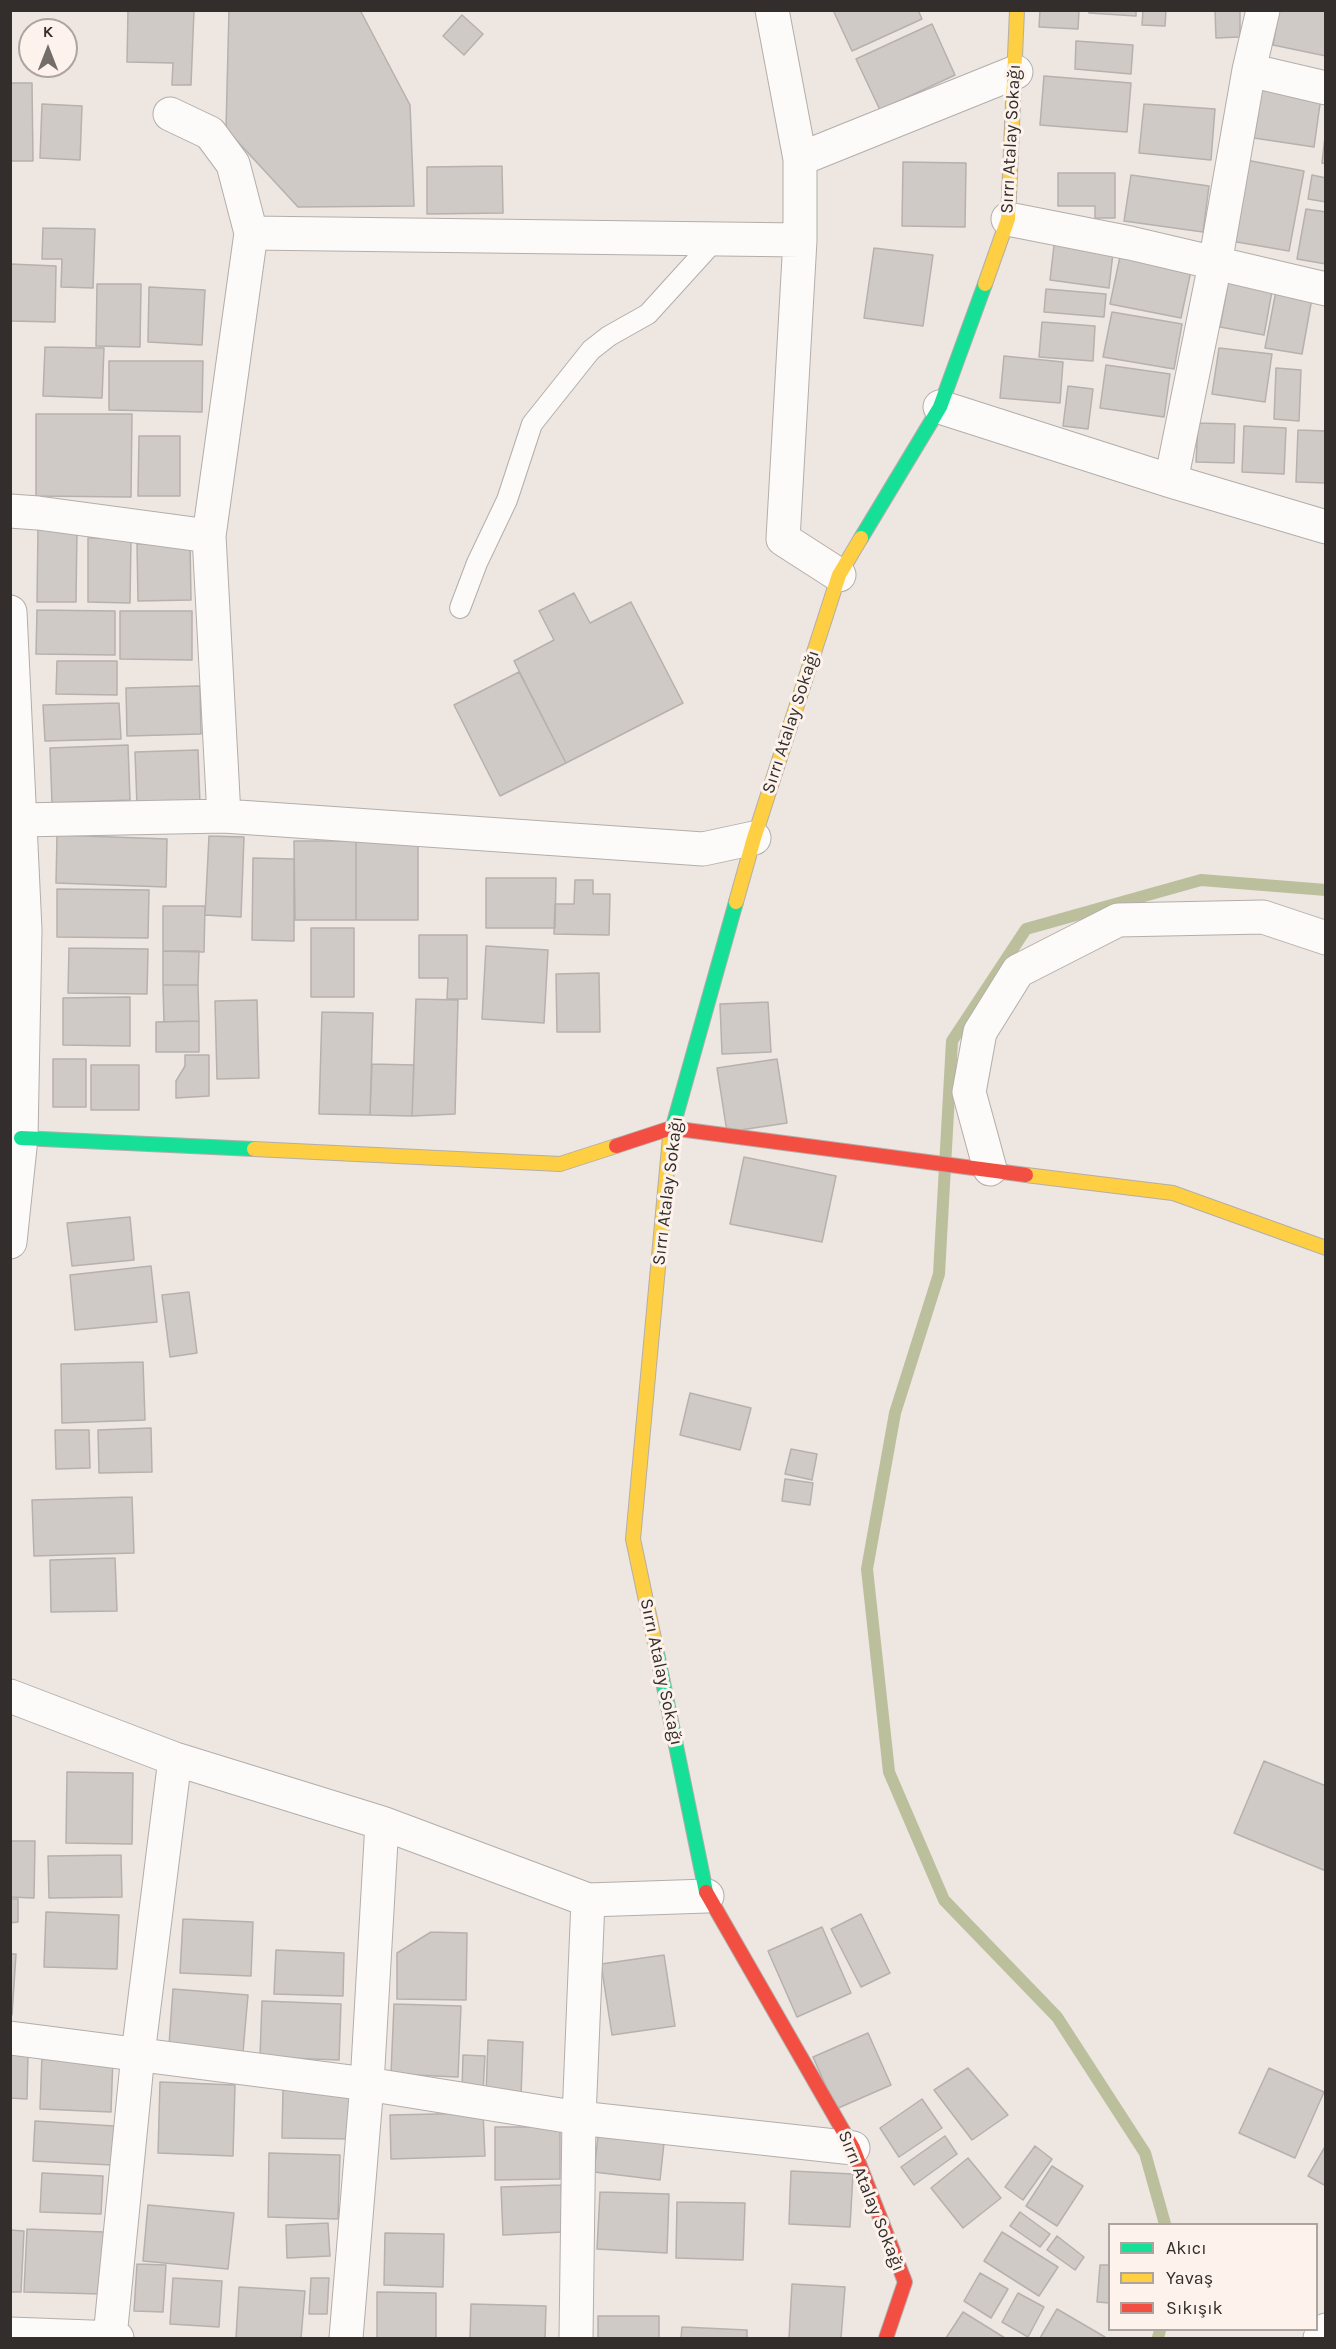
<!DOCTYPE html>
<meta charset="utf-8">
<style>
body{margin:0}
#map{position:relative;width:1336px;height:2349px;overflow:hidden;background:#ede6e1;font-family:Karla,sans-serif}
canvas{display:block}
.frame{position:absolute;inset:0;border:12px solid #332e2b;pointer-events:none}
.legend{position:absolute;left:1108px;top:2223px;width:210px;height:108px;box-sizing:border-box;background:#fdf3ec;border:2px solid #aca49f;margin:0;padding:8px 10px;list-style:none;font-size:18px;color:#332e2b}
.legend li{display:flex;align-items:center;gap:12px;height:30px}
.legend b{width:30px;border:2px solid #aca49f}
.north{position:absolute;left:18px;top:18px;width:60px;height:60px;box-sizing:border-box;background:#fdf3ec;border:2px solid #aca49f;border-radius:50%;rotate:0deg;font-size:16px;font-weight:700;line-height:24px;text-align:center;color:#332e2b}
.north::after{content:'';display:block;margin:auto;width:21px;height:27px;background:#746e6b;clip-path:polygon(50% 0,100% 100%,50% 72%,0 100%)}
</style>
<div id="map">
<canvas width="1336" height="2349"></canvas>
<div class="frame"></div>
<ul class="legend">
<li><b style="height:8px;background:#16e098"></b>Akıcı</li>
<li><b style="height:8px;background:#ffcf43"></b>Yavaş</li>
<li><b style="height:8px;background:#f24e42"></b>Sıkışık</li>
</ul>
<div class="north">K</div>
</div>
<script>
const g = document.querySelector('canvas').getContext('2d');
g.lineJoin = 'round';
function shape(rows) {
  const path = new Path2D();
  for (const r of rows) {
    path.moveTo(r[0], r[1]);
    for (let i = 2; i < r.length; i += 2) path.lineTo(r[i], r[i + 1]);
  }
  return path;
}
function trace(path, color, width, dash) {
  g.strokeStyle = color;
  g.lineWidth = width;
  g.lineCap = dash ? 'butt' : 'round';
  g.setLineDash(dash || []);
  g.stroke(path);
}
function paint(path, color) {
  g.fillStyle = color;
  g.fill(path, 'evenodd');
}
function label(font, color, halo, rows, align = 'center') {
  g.font = font + ' Karla,sans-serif';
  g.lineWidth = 6;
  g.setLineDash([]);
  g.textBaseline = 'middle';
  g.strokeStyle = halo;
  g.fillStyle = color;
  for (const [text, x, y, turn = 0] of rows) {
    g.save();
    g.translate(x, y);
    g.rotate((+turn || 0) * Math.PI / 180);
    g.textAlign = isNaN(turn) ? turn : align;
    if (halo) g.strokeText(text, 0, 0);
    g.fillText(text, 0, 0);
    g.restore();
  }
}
const stream = shape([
 [1165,2224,1145,2153,1057,2017,944,1900,889,1772,867,1569,895,1413,939,1274,952,1041,1026,929,1201,880,1326,890],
 [1158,2338,1160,2330]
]);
const building = shape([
 [128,10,194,10,191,85,172,85,173,63,127,62,128,10],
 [229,10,360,10,410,105,414,206,298,207,226,129,229,10],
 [833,10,918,10,922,19,852,51,833,10],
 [1040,10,1079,10,1078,29,1039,27,1040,10],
 [1089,10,1136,10,1136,16,1089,13,1089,10],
 [1143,10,1166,10,1165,26,1142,25,1143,10],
 [1215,10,1240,10,1240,37,1216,38,1215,10],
 [1279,10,1326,10,1326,56,1273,45,1279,10],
 [462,15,483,34,464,55,443,36,462,15],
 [932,24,955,75,880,110,856,59,932,24],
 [1076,41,1133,45,1131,74,1075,69,1076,41],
 [1044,76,1131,83,1127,132,1040,125,1044,76],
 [10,83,32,83,33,161,10,161,10,83],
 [1261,89,1321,97,1314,147,1254,138,1261,89],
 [42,104,82,106,80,160,40,158,42,104],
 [1144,104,1215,109,1211,160,1139,153,1144,104],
 [1326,128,1326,164,1322,163,1326,128],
 [1246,160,1304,171,1289,251,1231,241,1246,160],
 [903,162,966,163,965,227,902,226,903,162],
 [502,166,503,213,427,214,427,167,502,166],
 [1058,173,1115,173,1115,218,1095,218,1095,206,1058,206,1058,173],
 [1131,175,1209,186,1203,232,1124,221,1131,175],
 [1312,175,1326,178,1326,202,1308,199,1312,175],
 [1306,209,1326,212,1326,264,1297,259,1306,209],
 [43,228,95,229,93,288,61,287,62,259,42,259,43,228],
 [1055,237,1114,244,1109,288,1050,280,1055,237],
 [874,248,933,255,923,326,864,318,874,248],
 [1121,252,1192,266,1181,318,1110,304,1121,252],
 [10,264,56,266,55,322,10,321,10,264],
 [1229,278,1273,286,1264,335,1220,327,1229,278],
 [97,284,141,284,140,347,96,346,97,284],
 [149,287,205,290,202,345,148,342,149,287],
 [1046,289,1106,294,1104,317,1044,312,1046,289],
 [1276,291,1312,298,1302,354,1265,348,1276,291],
 [1112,312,1182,324,1174,369,1103,357,1112,312],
 [1042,322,1095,326,1093,361,1039,357,1042,322],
 [45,347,104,348,102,398,43,396,45,347],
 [1219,348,1272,354,1265,402,1212,394,1219,348],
 [1004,356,1063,362,1060,403,1000,398,1004,356],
 [109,361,203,361,202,412,109,410,109,361],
 [1106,365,1170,374,1164,417,1100,408,1106,365],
 [1276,368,1301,370,1299,421,1274,419,1276,368],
 [1068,386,1093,389,1088,429,1063,426,1068,386],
 [36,414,132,414,131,497,36,496,36,414],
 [1198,423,1235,424,1234,463,1196,462,1198,423],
 [1244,426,1286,428,1284,474,1242,472,1244,426],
 [1298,430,1326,431,1326,483,1296,482,1298,430],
 [139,436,180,436,180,496,138,496,139,436],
 [38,528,77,529,76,602,37,602,38,528],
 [88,538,131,538,130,603,88,602,88,538],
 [190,542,191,600,138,601,137,544,190,542],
 [574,593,590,623,631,602,683,703,566,763,514,661,554,640,539,611,574,593],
 [37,610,115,611,115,655,36,654,37,610],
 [120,611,192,611,192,660,120,659,120,611],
 [57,661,117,661,117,695,56,694,57,661],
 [519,672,566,763,500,796,454,705,519,672],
 [200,686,201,734,127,736,126,688,200,686],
 [119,703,121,739,45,741,43,705,119,703],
 [128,745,130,800,52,803,50,748,128,745],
 [198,750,200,805,137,806,135,752,198,750],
 [356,834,418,835,418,920,356,920,356,834],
 [57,835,167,839,166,887,56,883,57,835],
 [209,836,244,837,241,917,205,915,209,836],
 [294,841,356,841,356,920,295,920,294,841],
 [253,858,294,859,294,941,252,940,253,858],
 [486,878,556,878,555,928,486,928,486,878],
 [575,880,593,880,593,894,610,894,609,935,554,934,555,904,574,904,575,880],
 [57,889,149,890,148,938,57,937,57,889],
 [163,906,205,906,204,952,163,951,163,906],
 [311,928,354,928,354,997,311,997,311,928],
 [419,935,467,935,467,999,447,999,448,978,419,978,419,935],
 [486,946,548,950,544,1023,482,1019,486,946],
 [69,948,148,949,147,994,68,993,69,948],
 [163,951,199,951,198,985,163,985,163,951],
 [599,973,600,1032,557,1032,556,974,599,973],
 [163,985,198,985,199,1021,164,1022,163,985],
 [130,997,130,1046,63,1045,63,998,130,997],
 [416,999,458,1000,455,1114,412,1116,416,999],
 [257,1000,259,1078,217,1079,215,1001,257,1000],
 [768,1002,771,1052,722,1054,720,1004,768,1002],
 [322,1012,373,1013,370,1115,319,1114,322,1012],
 [199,1021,199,1052,156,1052,156,1022,199,1021],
 [185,1055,209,1055,209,1096,176,1098,176,1081,185,1066,185,1055],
 [53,1059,86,1059,86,1107,53,1107,53,1059],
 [777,1059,787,1123,727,1132,717,1068,777,1059],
 [372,1064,414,1065,412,1116,370,1115,372,1064],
 [91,1065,139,1065,139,1110,91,1110,91,1065],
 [744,1157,836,1176,822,1242,730,1224,744,1157],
 [130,1217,134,1260,72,1266,67,1223,130,1217],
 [151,1266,157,1322,75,1330,70,1275,151,1266],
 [189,1292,197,1353,170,1357,162,1295,189,1292],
 [143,1362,145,1420,62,1423,61,1364,143,1362],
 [690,1393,751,1408,740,1450,680,1435,690,1393],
 [151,1428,152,1472,99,1473,98,1430,151,1428],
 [55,1430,89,1430,90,1468,56,1469,55,1430],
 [791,1449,817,1454,812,1480,785,1474,791,1449],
 [785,1479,813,1483,810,1505,782,1501,785,1479],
 [132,1497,134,1553,34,1556,32,1500,132,1497],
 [115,1558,117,1611,51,1612,50,1560,115,1558],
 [1264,1761,1326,1786,1326,1871,1234,1833,1264,1761],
 [67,1772,133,1773,132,1844,66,1843,67,1772],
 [10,1841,35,1841,34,1898,10,1897,10,1841],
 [121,1855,122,1897,49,1898,48,1856,121,1855],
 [10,1899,18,1899,18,1922,10,1923,10,1899],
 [46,1912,119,1915,117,1969,44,1967,46,1912],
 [861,1914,890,1973,861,1987,831,1929,861,1914],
 [183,1919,253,1922,251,1976,180,1973,183,1919],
 [822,1927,851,1993,797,2017,768,1951,822,1927],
 [431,1932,467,1933,466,2000,397,1999,397,1953,431,1932],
 [276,1950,344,1953,343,1996,274,1994,276,1950],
 [10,1954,16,1954,12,2015,10,2015,10,1954],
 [664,1955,675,2026,612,2035,601,1964,664,1955],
 [173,1989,248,1995,243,2052,169,2045,173,1989],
 [262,2001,341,2004,339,2060,260,2057,262,2001],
 [394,2004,461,2006,458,2077,391,2074,394,2004],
 [868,2033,891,2085,836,2109,813,2057,868,2033],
 [488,2040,523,2042,521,2096,486,2095,488,2040],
 [10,2052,28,2053,27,2099,10,2098,10,2052],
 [42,2055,113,2057,111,2112,40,2109,42,2055],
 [463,2055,485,2056,483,2092,462,2091,463,2055],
 [968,2068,1008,2115,972,2140,934,2090,968,2068],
 [1269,2068,1324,2092,1295,2158,1239,2133,1269,2068],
 [160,2082,235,2085,233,2156,158,2153,160,2082],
 [283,2089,352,2089,352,2139,282,2138,283,2089],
 [922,2099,942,2128,899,2157,880,2128,922,2099],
 [483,2113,485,2156,391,2159,390,2115,483,2113],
 [35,2121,114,2126,112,2165,33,2161,35,2121],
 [495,2127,560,2127,560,2179,495,2180,495,2127],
 [598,2136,664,2143,660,2180,594,2172,598,2136],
 [945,2136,957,2154,914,2185,901,2167,945,2136],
 [1326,2145,1326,2186,1308,2176,1326,2145],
 [1035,2146,1052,2159,1023,2200,1005,2187,1035,2146],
 [269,2153,340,2155,338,2219,268,2217,269,2153],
 [968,2158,1001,2198,963,2228,931,2188,968,2158],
 [1052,2166,1083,2186,1057,2226,1026,2206,1052,2166],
 [791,2171,853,2174,850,2227,789,2224,791,2171],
 [42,2173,103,2176,101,2214,40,2212,42,2173],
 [561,2185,563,2232,503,2235,501,2187,561,2185],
 [600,2192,669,2194,667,2253,597,2249,600,2192],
 [677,2202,745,2203,743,2260,676,2258,677,2202],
 [148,2205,234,2213,228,2269,143,2261,148,2205],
 [1020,2212,1050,2234,1040,2247,1010,2226,1020,2212],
 [328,2223,330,2256,287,2258,286,2225,328,2223],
 [27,2229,104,2232,102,2294,24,2292,27,2229],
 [10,2230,24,2231,21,2292,10,2292,10,2230],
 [1002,2232,1058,2267,1039,2296,984,2261,1002,2232],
 [385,2233,444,2234,443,2287,384,2285,385,2233],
 [1057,2236,1084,2257,1075,2270,1047,2250,1057,2236],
 [137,2264,166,2265,163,2312,134,2311,137,2264],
 [1100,2265,1110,2265,1110,2303,1097,2302,1100,2265],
 [980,2273,1008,2289,991,2318,964,2301,980,2273],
 [173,2278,222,2281,219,2327,170,2324,173,2278],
 [311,2278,329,2278,327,2314,309,2314,311,2278],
 [792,2284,845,2287,841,2338,789,2338,792,2284],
 [239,2287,305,2291,301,2338,236,2338,239,2287],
 [377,2292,436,2293,436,2338,377,2338,377,2292],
 [1018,2293,1044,2307,1028,2337,1002,2322,1018,2293],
 [471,2304,546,2306,545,2338,470,2338,471,2304],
 [1057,2309,1105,2337,1104,2338,1040,2338,1057,2309],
 [963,2312,1005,2338,946,2338,963,2312],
 [598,2316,659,2316,659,2338,598,2338,598,2316],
 [682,2327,747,2330,747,2338,681,2338,682,2327]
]);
const lane = shape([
 [460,608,477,563,507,500,532,424,591,350,609,336,648,314,716,239]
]);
const street = shape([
 [772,10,800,159,800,240,783,539,839,575],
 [1263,10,1249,70,1326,88],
 [170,114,210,133,233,164,251,233,209,536,224,816],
 [800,159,1016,72],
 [1008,219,1130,243,1326,289],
 [251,233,800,240],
 [940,407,1171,481,1326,527],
 [1171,481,1215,264,1249,70],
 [10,511,38,513,209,536],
 [10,612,25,930,21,1138,10,1242],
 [20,820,224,816,703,849,754,838],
 [990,1169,969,1092,980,1032,1018,971,1118,920,1263,917,1326,938],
 [10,1696,175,1759,382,1823,588,1900,707,1896],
 [10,2038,367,2084,579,2118,853,2148],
 [10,2334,117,2338],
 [110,2337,138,2054,175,1759],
 [346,2338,367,2084,382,1823],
 [576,2338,579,2118,588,1900],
 [1320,2338,1326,2330]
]);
const fast = shape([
 [861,538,940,407,985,284],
 [670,1137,736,902],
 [21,1138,254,1149],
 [656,1648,706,1892]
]);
const slow = shape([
 [985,284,1008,219,1017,10],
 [736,902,754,838,839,575,861,538],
 [254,1149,560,1164,616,1146],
 [1026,1175,1173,1193,1326,1248],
 [656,1648,633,1539,670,1137]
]);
const jam = shape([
 [616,1146,671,1128,1026,1175],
 [706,1892,853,2148,905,2282,886,2338]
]);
const streetNames = [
 ["Sırrı Atalay Sokağı",1011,139,-87],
 ["Sırrı Atalay Sokağı",791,722,-72],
 ["Sırrı Atalay Sokağı",668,1191,-83],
 ["Sırrı Atalay Sokağı",661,1672,78],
 ["Sırrı Atalay Sokağı",871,2201,68]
];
trace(stream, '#bbbf9c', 12);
paint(building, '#d0cac7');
trace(building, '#b6b0ae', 1.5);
trace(lane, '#b3aeaa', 22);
trace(street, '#b3aeaa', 35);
trace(fast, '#b3aeaa', 16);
trace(slow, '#b3aeaa', 16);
trace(jam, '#b3aeaa', 16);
trace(lane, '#fcfbfa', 20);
trace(street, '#fcfbfa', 33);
trace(fast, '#16e098', 14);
trace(slow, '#ffcf43', 14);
trace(jam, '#f24e42', 14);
label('18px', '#332e2b', '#fdf3ec', streetNames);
</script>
